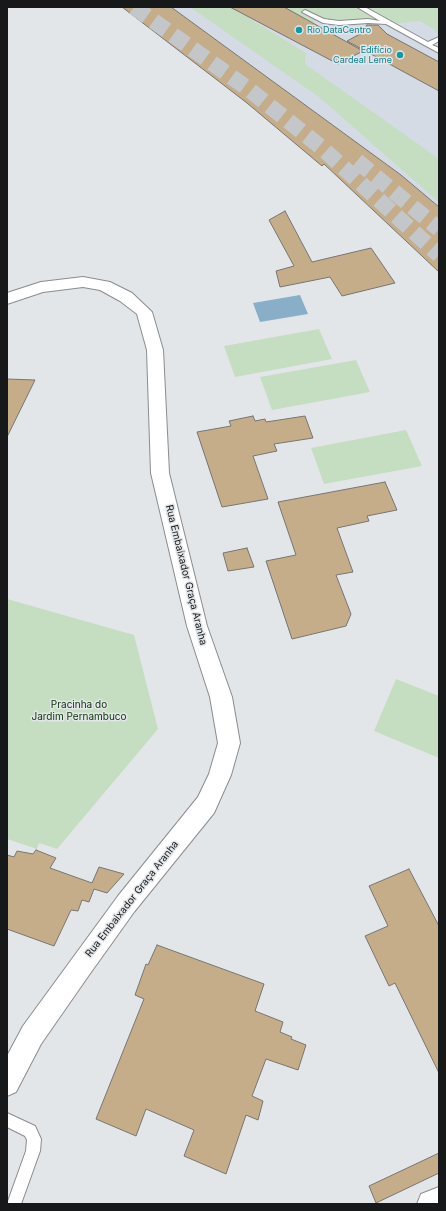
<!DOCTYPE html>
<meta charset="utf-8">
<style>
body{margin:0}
#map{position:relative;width:446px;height:1211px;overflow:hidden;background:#e3e6e9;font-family:Inter,sans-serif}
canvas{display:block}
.frame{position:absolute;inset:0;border:8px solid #171819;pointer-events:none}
</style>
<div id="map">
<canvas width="446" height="1211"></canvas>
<div class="frame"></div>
</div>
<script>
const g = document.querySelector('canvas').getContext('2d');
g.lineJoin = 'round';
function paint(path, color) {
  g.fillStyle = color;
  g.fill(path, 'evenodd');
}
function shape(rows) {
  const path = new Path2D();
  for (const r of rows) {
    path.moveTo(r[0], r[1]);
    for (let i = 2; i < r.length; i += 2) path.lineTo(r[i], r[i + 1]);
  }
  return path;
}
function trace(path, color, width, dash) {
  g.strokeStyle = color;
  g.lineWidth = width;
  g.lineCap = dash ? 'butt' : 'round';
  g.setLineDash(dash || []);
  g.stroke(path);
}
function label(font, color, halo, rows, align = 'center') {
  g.font = font + ' Inter,sans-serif';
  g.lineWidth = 3;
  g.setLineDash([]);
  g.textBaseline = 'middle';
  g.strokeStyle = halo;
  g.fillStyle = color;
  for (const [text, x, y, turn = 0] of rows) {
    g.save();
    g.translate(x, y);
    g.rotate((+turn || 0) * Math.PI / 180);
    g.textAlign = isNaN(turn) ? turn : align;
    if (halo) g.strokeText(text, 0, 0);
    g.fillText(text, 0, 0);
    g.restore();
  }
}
const built = shape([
 [171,7,439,7,439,207,401,175]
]);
const green = shape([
 [190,7,242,7,250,19,306,53,305,64,439,159,439,202,319,97],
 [284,7,439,7,439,36,435,30,420,21,392,24,322,20,312,22],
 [319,329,332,359,235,377,224,346],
 [356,360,370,392,272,410,260,377],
 [406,430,422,466,324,484,311,448],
 [7,599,134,635,158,729,57,849,39,843,37,849,7,839],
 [396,679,439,696,439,758,374,731]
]);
const water = shape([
 [300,295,308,314,260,322,253,303]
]);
const building = shape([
 [122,7,171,7,401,175,439,207,439,272,324,164,322,166,247,103,122,7],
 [230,7,284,7,363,51,338,64,230,7],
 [367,25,378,25,387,34,439,62,439,91,347,41,362,33,367,25],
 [285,211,312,262,371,248,395,283,342,296,330,277,280,287,276,271,294,266,269,220,285,211],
 [7,379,35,380,7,437,7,379],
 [253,416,255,421,265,419,266,422,305,416,313,438,274,444,277,451,253,456,268,499,222,507,197,432,231,426,229,421,253,416],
 [385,482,397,510,367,516,369,521,337,528,353,572,336,575,351,614,346,626,292,639,266,561,296,555,278,502,385,482],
 [247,548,254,567,228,571,223,553,247,548],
 [36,850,56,858,50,868,92,883,99,867,124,874,107,893,94,889,89,902,82,900,78,911,71,910,54,946,7,929,7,855,14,857,17,851,33,854,36,850],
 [409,869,439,926,439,1073,395,983,389,986,365,936,388,926,369,886,409,869],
 [157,945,264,984,255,1011,283,1022,280,1032,292,1037,291,1039,306,1045,298,1070,266,1059,252,1096,263,1101,258,1120,246,1115,226,1174,184,1156,194,1130,146,1109,136,1136,96,1119,144,999,135,995,146,964,148,965,157,945],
 [439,1153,439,1173,376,1203,369,1186,439,1153]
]);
const highwayTunnel = shape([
 [134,7,247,88,322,148,439,255],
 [357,161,439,229]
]);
const lane = shape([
 [357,7,365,7,428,42,439,37,439,41,432,45,439,48,439,53,386,24,368,23,339,25,323,23,302,12,305,10,324,19,339,21,368,19,380,21,357,7],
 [7,1113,35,1126,41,1139,40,1151,21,1204,7,1204,26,1151,27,1140,25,1136,7,1127,7,1113]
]);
const street = shape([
 [83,277,110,282,132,293,152,312,163,350,169,473,207,626,232,697,240,743,231,775,214,813,134,912,89,975,41,1044,16,1092,7,1096,7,1056,23,1026,118,896,198,797,209,774,218,743,210,697,187,626,151,473,147,350,137,314,120,301,100,290,83,287,43,292,7,304,7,293,41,282,83,277],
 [439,1187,439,1204,417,1204,421,1194,439,1187]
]);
const markers = [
 [299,30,4,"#0f9aa8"],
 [400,55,4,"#0f9aa8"]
];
const farCulturenames = [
 ["Rio DataCentro",307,30],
 ["Edifício",392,50,"right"],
 ["Cardeal Leme",392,60,"right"]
];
const streetNames = [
 ["Rua Embaixador Graça Aranha",186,575,76],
 ["Rua Embaixador Graça Aranha",132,899,-52]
];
const parkNames = [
 ["Pracinha do",79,705],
 ["Jardim Pernambuco",79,717]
];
paint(built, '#d4dbe5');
paint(green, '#c5ddc1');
paint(water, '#89aec8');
paint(building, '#c5ad8a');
trace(building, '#777572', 1);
trace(highwayTunnel, '#c4c7ca', 16, [16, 8]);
trace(lane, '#8a8c8f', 2);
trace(street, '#8a8c8f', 2);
paint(lane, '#fff');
paint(street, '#fff');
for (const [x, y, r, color] of markers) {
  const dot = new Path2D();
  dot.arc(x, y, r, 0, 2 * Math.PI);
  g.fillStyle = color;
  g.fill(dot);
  trace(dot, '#e3e6e9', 1.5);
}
label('9px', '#0d838f', '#e3e6e9', farCulturenames, 'left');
label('10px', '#171819', '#e3e6e9', streetNames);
label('10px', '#083305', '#e3e6e9', parkNames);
</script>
